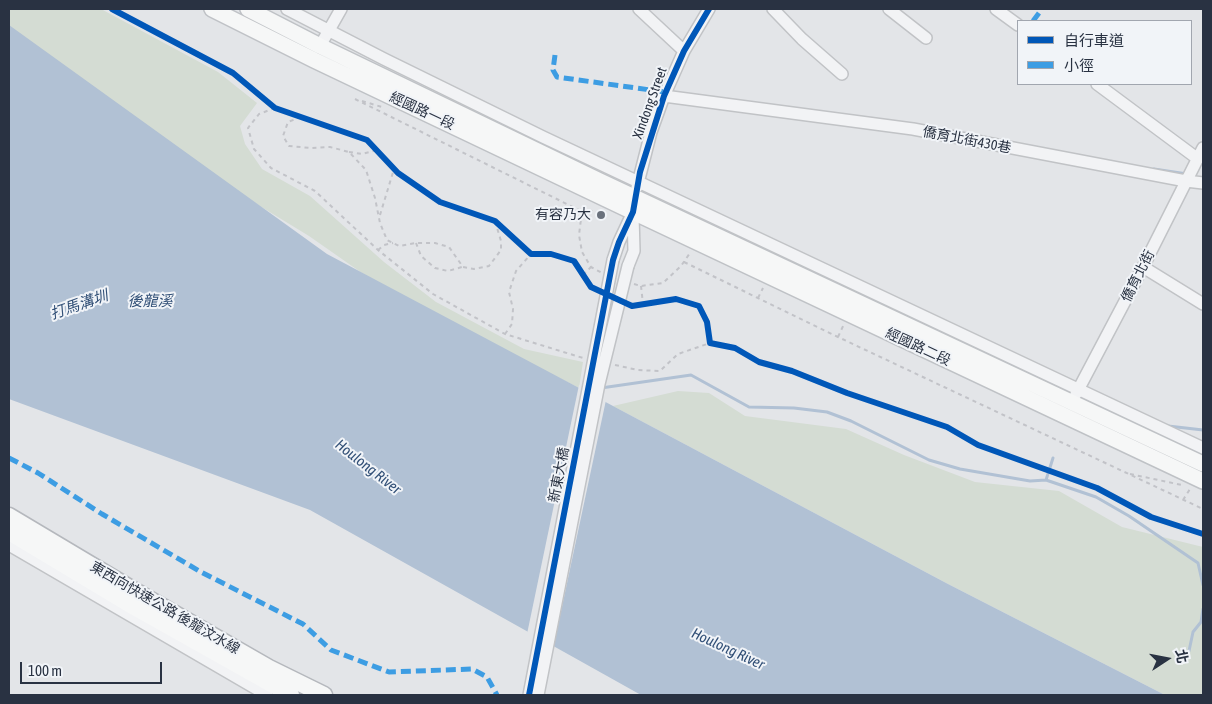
<!DOCTYPE html>
<meta charset="utf-8">
<style>
body{margin:0}
#map{position:relative;width:1212px;height:704px;overflow:hidden;background:#e3e5e8;font-family:"Asap Condensed","Noto Sans TC",sans-serif}
canvas{display:block}
.frame{position:absolute;inset:0;border:10px solid #293242;pointer-events:none}
.legend{position:absolute;left:1017px;top:20px;width:175px;height:65px;box-sizing:border-box;background:#f1f4f8;border:1px solid #a1a6af;margin:0;padding:6px 9px;list-style:none;font-size:15px;color:#293242}
.legend li{display:flex;align-items:center;gap:10px;height:25px}
.legend b{width:25px;border:1px solid #a1a6af}
.north{position:absolute;left:1142px;top:634px;width:50px;height:50px;-webkit-text-stroke:4px #f1f4f8;paint-order:stroke;rotate:79deg;font-size:14px;font-weight:700;line-height:20px;text-align:center;color:#293242}
.north::after{content:'';display:block;margin:auto;width:18px;height:22px;background:#293242;clip-path:polygon(50% 0,100% 100%,50% 72%,0 100%)}
.scale{position:absolute;left:20px;top:662px;width:142px;height:22px;box-sizing:border-box;border:2px solid #293242;border-top:0;padding-left:6px;font-size:15px;line-height:18px;white-space:nowrap;color:#293242;-webkit-text-stroke:4px #f1f4f8;paint-order:stroke}
</style>
<div id="map">
<canvas width="1212" height="704"></canvas>
<div class="frame"></div>
<ul class="legend">
<li><b style="height:6px;background:#0057b8"></b>自行車道</li>
<li><b style="height:6px;background:#3d9de3"></b>小徑</li>
</ul>
<div class="north">北</div>
<div class="scale">100 m</div>
</div>
<script>
const g = document.querySelector('canvas').getContext('2d');
g.lineJoin = 'round';
function paint(path, color) {
  g.fillStyle = color;
  g.fill(path, 'evenodd');
}
function shape(rows) {
  const path = new Path2D();
  for (const r of rows) {
    path.moveTo(r[0], r[1]);
    for (let i = 2; i < r.length; i += 2) path.lineTo(r[i], r[i + 1]);
  }
  return path;
}
function trace(path, color, width, dash) {
  g.strokeStyle = color;
  g.lineWidth = width;
  g.lineCap = dash ? 'butt' : 'round';
  g.setLineDash(dash || []);
  g.stroke(path);
}
function label(font, color, halo, rows, align = 'center') {
  g.font = font + ' "Asap Condensed","Noto Sans TC",sans-serif';
  g.lineWidth = 4;
  g.setLineDash([]);
  g.textBaseline = 'middle';
  g.strokeStyle = halo;
  g.fillStyle = color;
  for (const [text, x, y, turn = 0] of rows) {
    g.save();
    g.translate(x, y);
    g.rotate((+turn || 0) * Math.PI / 180);
    g.textAlign = isNaN(turn) ? turn : align;
    if (halo) g.strokeText(text, 0, 0);
    g.fillText(text, 0, 0);
    g.restore();
  }
}
const green = shape([
 [9,9,101,9,218,72,257,103,240,126,245,144,262,169,310,196,384,262,436,302,524,349,583,362,579,388,392,294,309,236,132,128,9,75],
 [678,391,709,393,745,416,846,429,904,455,975,482,1059,491,1122,527,1203,547,1203,695,1165,695,948,584,613,406]
]);
const water = shape([
 [9,25,327,254,948,584,1165,695,641,695,310,510,9,399]
]);
const pier = shape([
 [579,385,606,400,553,649,527,634]
]);
const stream = shape([
 [1154,169,1187,174],
 [601,388,691,375,749,407,794,408,827,412,851,421,929,460,960,469,1030,481,1046,480,1096,497,1129,516,1198,563,1203,585],
 [1168,426,1203,430],
 [1046,480,1053,458],
 [1189,651,1193,632,1201,622,1203,609]
]);
const path = shape([
 [355,99,587,214],
 [362,101,382,107],
 [275,108,259,114,248,128,254,149,271,168,315,191,378,250,433,294,505,334,583,358],
 [301,117,288,122,283,136,289,146,310,148,330,147,349,152,366,170,375,198,380,223,387,240,399,246,416,243,435,243,449,247,463,267,474,269,489,266,501,250,501,241,495,221],
 [349,152,362,154,377,150],
 [592,210,581,219,579,235,582,252,591,267,602,273],
 [380,215,394,169],
 [416,243,421,256,435,268,448,271,462,267],
 [378,250,384,245,393,243],
 [684,262,838,337,1203,509],
 [583,275,591,267],
 [634,284,641,286,663,283,681,266,690,253],
 [641,286,643,304],
 [758,298,763,288],
 [505,334,512,324,513,309,509,292,516,271,531,254],
 [838,337,844,324],
 [615,365,638,370,660,371,678,354,710,343],
 [1130,474,1182,485],
 [1183,500,1190,489]
]);
const minor = shape([
 [287,9,384,59,543,137,1203,448],
 [639,9,684,51],
 [773,9,802,39,842,74],
 [889,9,926,38],
 [996,9,1018,25],
 [320,46,341,9],
 [1097,84,1198,159],
 [664,96,913,129,1186,181,1203,183],
 [637,187,651,132,664,96,684,51,709,9],
 [613,260,619,242,633,212,634,205],
 [628,266,634,251,633,215],
 [1143,267,1203,304],
 [1076,394,1143,267,1203,148],
 [9,545,267,695]
]);
const major = shape([
 [212,9,314,60,633,212,1203,481],
 [248,9,320,46,600,181,1203,464]
]);
const highway = shape([
 [9,516,133,590,269,668,324,695],
 [9,532,129,604,291,695]
]);
const minorBridge = shape([
 [529,695,613,260],
 [538,695,599,384,628,266]
]);
const quiet = shape([
 [1033,21,1042,9],
 [555,55,553,70,557,77,665,92],
 [9,458,38,473,102,514,201,572,303,624,331,650,389,672,472,669,487,677,497,695]
]);
const cycleway = shape([
 [112,9,233,73,275,108,367,140,398,173,440,202,495,221,531,254,551,254,574,261,591,287,632,306,676,299,699,306,707,322,710,343,735,348,759,362,792,371,847,393,947,427,978,445,1097,488,1151,517,1203,534],
 [529,695,613,260,619,242,633,212,640,172,664,96,684,51,709,9]
]);
const markers = [
 [601,215,5,"#6a717c"]
];
const streetNames = [
 ["Xindong Street",650,103,-70],
 ["經國路一段",422,111,25],
 ["僑育北街430巷",967,140,11],
 ["僑育北街",1138,276,-63],
 ["經國路二段",918,347,25],
 ["新東大橋",559,475,-79],
 ["東西向快速公路 後龍汶水線",165,608,30]
];
const poiNames = [
 ["有容乃大",591,215]
];
const waterNames = [
 ["後龍溪",150,301],
 ["打馬溝圳",79,305,-19],
 ["Houlong River",368,467,38],
 ["Houlong River",728,649,25]
];
paint(green, '#d4dcd3');
paint(water, '#b1c1d4');
paint(pier, '#e3e5e8');
trace(stream, '#b1c1d4', 3);
trace(minor, '#c1c3c6', 14);
trace(major, '#bfc2c6', 18);
trace(highway, '#b5b8bd', 19);
trace(path, '#c2c3c8', 2, [4, 4]);
trace(minor, '#f2f3f5', 11);
trace(major, '#f6f7f7', 15);
trace(highway, '#f6f7f7', 16);
trace(minorBridge, '#c1c3c6', 14, []);
trace(minorBridge, '#f2f3f5', 11);
trace(quiet, '#3d9de3', 5, [10, 5]);
trace(cycleway, '#0057b8', 6);
for (const [x, y, r, color] of markers) {
  const dot = new Path2D();
  dot.arc(x, y, r, 0, 2 * Math.PI);
  g.fillStyle = color;
  g.fill(dot);
  trace(dot, '#f1f4f8', 2);
}
label('14px', '#293242', '#f1f4f8', streetNames);
label('14px', '#293242', '#f1f4f8', poiNames, 'right');
label('italic 15px', '#325077', '#f1f4f8', waterNames);
</script>
